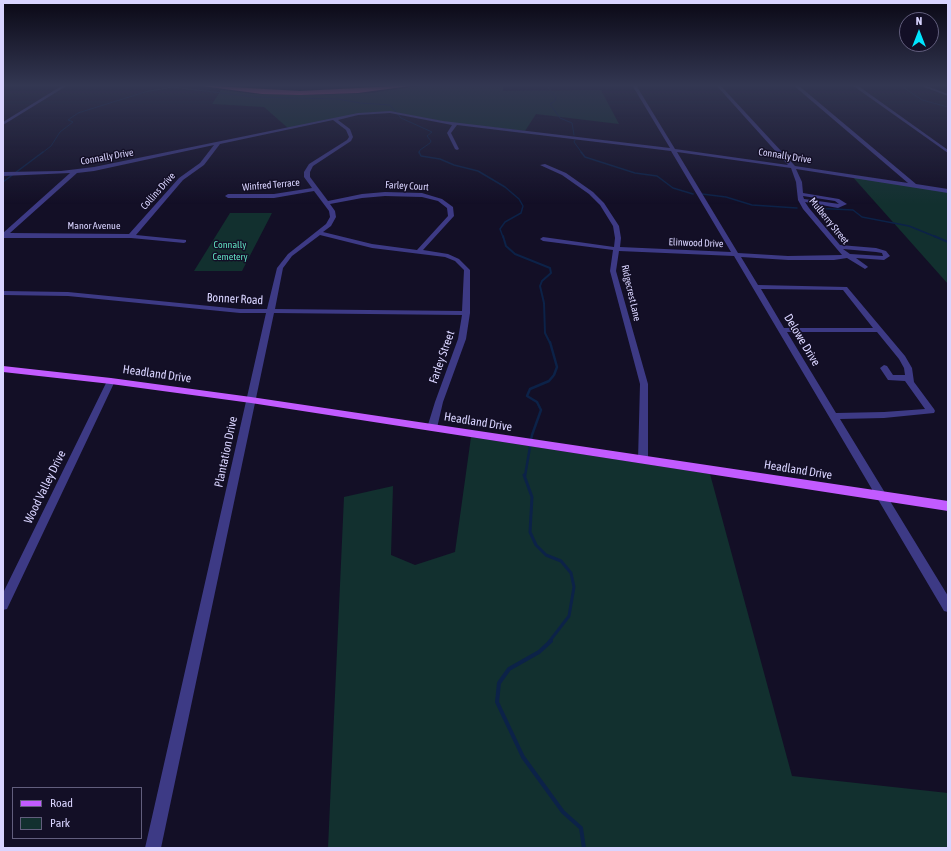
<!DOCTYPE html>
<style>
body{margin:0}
#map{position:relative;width:951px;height:851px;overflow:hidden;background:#130f26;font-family:"Asap Condensed",sans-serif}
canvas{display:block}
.frame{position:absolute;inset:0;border:4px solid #d9d4ff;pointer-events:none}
.legend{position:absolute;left:12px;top:787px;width:130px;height:52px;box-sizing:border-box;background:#130f26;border:1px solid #625e7d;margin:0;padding:5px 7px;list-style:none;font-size:12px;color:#d9d4ff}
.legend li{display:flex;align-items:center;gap:8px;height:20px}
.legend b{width:20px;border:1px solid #625e7d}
.north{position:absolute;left:899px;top:12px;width:40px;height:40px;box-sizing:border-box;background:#130f26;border:1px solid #625e7d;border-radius:50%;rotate:0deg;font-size:11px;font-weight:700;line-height:16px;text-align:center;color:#d9d4ff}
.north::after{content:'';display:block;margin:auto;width:14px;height:18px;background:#00e5ff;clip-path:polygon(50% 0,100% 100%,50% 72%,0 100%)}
</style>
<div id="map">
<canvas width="951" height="851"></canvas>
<div class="frame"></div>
<ul class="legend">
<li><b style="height:5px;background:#c25bff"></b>Road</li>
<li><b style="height:11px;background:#12302f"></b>Park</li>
</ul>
<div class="north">N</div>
</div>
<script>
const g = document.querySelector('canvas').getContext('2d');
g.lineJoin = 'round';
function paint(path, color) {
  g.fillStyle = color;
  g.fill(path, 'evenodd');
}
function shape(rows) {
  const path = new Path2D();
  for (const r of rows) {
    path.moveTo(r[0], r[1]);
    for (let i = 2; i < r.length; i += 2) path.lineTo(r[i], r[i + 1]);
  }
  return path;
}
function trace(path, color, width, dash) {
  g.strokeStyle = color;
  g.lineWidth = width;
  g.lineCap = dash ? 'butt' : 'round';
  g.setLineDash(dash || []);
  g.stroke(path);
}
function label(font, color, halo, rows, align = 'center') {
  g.font = font + ' "Asap Condensed",sans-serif';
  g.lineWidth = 3;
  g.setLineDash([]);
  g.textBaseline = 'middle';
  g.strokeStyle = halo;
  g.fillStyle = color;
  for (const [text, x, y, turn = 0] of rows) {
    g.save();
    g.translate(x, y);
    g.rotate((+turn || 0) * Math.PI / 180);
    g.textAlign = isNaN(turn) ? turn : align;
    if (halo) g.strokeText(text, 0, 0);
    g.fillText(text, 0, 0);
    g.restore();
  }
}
const green = shape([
 [426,85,503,85,503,91,601,90,619,124,536,114,525,131,452,123,392,112,365,113,289,129,264,107,212,104,221,90,254,94,311,95,370,93],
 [851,175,948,190,948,284],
 [230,213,272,213,242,271,194,271],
 [471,437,710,474,792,776,948,793,948,848,328,848,344,497,393,486,391,555,415,565,455,552]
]);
const streamFar5 = shape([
 [546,85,556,97,555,101,550,104,560,118,572,123,574,135],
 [900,85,922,100,948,107],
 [575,140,574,142,582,153],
 [42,153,51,146,60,132,73,122,68,120,78,113,145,92,172,87,255,97,338,99,360,103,390,105,401,118,432,132,427,136,431,141,430,143,420,150,419,153]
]);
const streamFar4 = shape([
 [419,152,421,156,440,159,454,165,478,171,505,187,519,199,523,206,521,213,505,222,500,229,503,237],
 [581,152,585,157,635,173,657,176,673,188,693,194],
 [3,182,43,152],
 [702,194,726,197,752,205,797,208],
 [813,208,853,210,862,217,909,226,936,237]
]);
const streamFar3 = shape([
 [503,236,506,246,515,254,550,268,551,273,542,281,540,286,544,303,545,333,550,343],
 [934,236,948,242]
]);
const streamFar2 = shape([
 [525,476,532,435,541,410,537,402,527,396,530,389,549,381,554,375,557,367,550,342]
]);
const streamFar1 = shape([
 [524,475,532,497,530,532,536,545,546,555,561,561,571,573,574,587,569,616,549,642]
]);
const stream = shape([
 [551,641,539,652,509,669,499,683,497,702,523,757,563,812,581,828,584,848]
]);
const minor = shape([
 [63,85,68,85,3,125,3,122,63,85],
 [632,85,636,85,675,149,788,165,716,85,720,85,795,166,908,183,793,85,798,85,916,184,948,189,948,193,796,169,802,182,803,193,839,199,847,204,838,208,805,202,809,208,840,245,876,248,886,251,890,256,884,260,856,258,867,266,868,267,865,269,847,258,834,260,788,260,741,257,758,285,847,287,905,356,912,368,914,382,934,409,935,411,934,413,884,418,840,419,948,596,948,612,944,611,734,256,619,251,616,271,648,384,648,460,646,463,640,463,638,460,640,384,610,271,613,250,543,241,540,239,543,237,614,247,615,238,613,226,600,205,589,194,562,175,540,165,545,164,566,173,593,192,604,203,619,226,621,238,620,247,731,252,671,151,457,125,451,133,459,149,457,150,455,149,447,133,452,125,390,113,358,115,338,120,350,129,353,137,351,141,313,166,310,172,310,177,328,201,362,194,385,192,422,193,442,199,453,207,454,216,423,250,448,254,459,259,470,270,470,313,466,339,443,402,437,428,432,431,427,428,435,402,458,339,462,315,274,313,161,848,145,848,266,313,240,313,68,296,3,295,3,291,68,292,240,309,267,309,277,268,288,254,326,224,330,217,329,211,314,191,274,198,228,198,225,196,228,194,274,194,312,188,304,177,304,172,309,164,347,140,349,137,346,130,333,120,220,144,204,165,183,180,136,235,186,240,186,242,184,243,131,238,3,238,3,233,70,173,3,176,3,172,61,171,94,167,358,113,390,111,443,121,670,148,632,85],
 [214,145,200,163,179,178,129,234,10,233,77,173,94,171,214,145],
 [677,152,791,168,796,182,798,200,803,209,842,255,788,256,738,253,677,152],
 [385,196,422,197,438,201,447,208,448,216,417,250,372,244,323,232,331,226,336,217,335,211,330,204,362,198,385,196],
 [803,196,835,201,839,204,804,199,803,196],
 [320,235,372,248,445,257,455,261,464,270,462,311,275,309,283,268,292,256,320,235],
 [843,249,876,252,882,253,883,256,850,254,843,249],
 [761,289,843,290,873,328,784,328,761,289],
 [787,332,877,332,899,359,904,368,905,375,893,375,887,366,884,365,880,368,888,380,905,381,925,409,884,412,836,413,787,332],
 [852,85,857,85,948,150,948,153,852,85],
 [924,85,948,94,948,96,924,87,924,85],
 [111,378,115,381,7,609,3,610,3,593,107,381,111,378]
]);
const major = shape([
 [3,366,111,378,251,397,948,501,948,511,251,403,111,384,3,372,3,366]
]);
const highway = shape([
 [195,85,300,91,417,85,358,93,300,95,262,94,195,85]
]);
const farStreetnames = [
 ["Connally Drive",785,156,9],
 ["Connally Drive",107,157,-10],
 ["Winfred Terrace",271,185,-5],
 ["Farley Court",407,186,3],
 ["Collins Drive",158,191,-48],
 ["Mulberry Street",829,221,51],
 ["Manor Avenue",94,226],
 ["Elinwood Drive",696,243,2],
 ["Ridgecrest Lane",631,293,77]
];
const farParknames = [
 ["Connally",230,245],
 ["Cemetery",230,257]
];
const streetNames = [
 ["Bonner Road",235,299,3],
 ["Delowe Drive",802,340,59],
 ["Farley Street",442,357,-71],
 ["Headland Drive",157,374,8],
 ["Headland Drive",478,422,9],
 ["Plantation Drive",226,452,-78],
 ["Headland Drive",798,470,9],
 ["Wood Valley Drive",45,487,-64]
];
paint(green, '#12302f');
trace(streamFar5, '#0c2248', 1);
trace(streamFar4, '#0c2248', 1.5);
trace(streamFar3, '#0c2248', 2);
trace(streamFar2, '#0c2248', 2.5);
trace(streamFar1, '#0c2248', 3);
trace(stream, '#0c2248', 4);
paint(minor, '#3d3a85');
paint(major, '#c25bff');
paint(highway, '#ff4fa3');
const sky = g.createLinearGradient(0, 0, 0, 204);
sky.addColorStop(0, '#0a0815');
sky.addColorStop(0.42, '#333752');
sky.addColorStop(1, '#33375200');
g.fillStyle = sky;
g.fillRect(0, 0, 951, 204);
label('10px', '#d9d4ff', '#130f26', farStreetnames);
label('10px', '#5fe0c0', '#130f26', farParknames);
label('12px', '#d9d4ff', '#130f26', streetNames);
</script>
